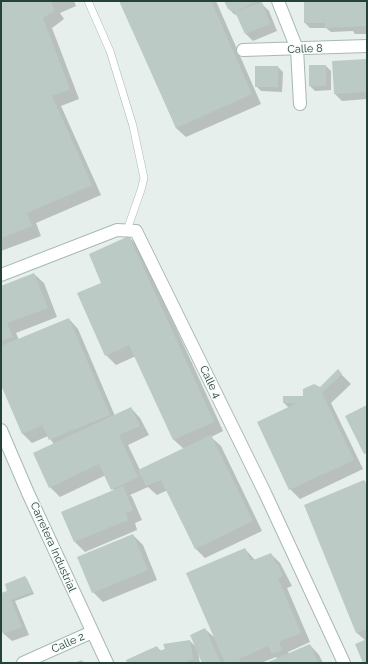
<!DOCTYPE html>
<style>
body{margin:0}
#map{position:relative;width:368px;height:664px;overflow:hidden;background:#e6efeb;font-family:Raleway,sans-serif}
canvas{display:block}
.frame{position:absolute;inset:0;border:2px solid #24423a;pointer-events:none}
</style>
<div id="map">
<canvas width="368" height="664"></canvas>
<div class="frame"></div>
</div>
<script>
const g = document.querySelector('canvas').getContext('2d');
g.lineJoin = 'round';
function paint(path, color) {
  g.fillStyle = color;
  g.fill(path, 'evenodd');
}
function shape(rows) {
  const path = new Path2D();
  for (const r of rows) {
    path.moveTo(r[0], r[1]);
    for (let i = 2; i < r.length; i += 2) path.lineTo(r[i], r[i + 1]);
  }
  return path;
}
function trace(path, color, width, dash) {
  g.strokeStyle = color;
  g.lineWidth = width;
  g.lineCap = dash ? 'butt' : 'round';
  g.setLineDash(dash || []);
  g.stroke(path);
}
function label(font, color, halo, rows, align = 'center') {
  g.font = font + ' Raleway,sans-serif';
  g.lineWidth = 3;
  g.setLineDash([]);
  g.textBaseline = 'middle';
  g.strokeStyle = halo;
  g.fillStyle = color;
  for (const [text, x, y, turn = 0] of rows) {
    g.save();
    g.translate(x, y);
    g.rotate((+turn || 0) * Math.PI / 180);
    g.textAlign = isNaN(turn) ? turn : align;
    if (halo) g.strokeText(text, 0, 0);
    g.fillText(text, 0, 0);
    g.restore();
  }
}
const shadow = shape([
 [1,1,74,1,76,6,60,13,64,19,52,28,79,99,61,106,101,195,36,223,41,236,1,251],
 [120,1,216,1,261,104,186,137,176,128],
 [225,1,259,1,269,11,277,31,253,41,246,34,237,15,234,14,229,9],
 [305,1,367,1,367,34,355,34,353,31,331,32,326,28,310,28,305,23],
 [367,60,367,99,342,101,334,93],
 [326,66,331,71,331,90,315,91,310,86],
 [278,67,283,72,282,92,261,91,256,86],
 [129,237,139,247,223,431,211,437,221,446,262,531,205,558,195,548,168,490,157,495,148,487,130,495,132,497,142,520,135,523,137,530,85,552,75,542,63,513,114,491,106,475,60,497,50,487,54,444,48,436,32,443,22,433,1,382,1,287,34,274,44,283,57,317,16,333,19,340,69,319,78,329,115,416,131,408,140,418,149,435,128,445,140,470,184,449,174,440,136,356,116,365,106,355,103,283],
 [338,371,351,384,331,403,363,469,300,499,290,489,289,408,284,403,304,397,320,388],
 [367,485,367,663,364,663,366,641,357,633,305,505],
 [133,535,143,545,157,580,103,602,93,592],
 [245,549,255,560,271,554,280,563,292,586,287,588,310,642,288,652,289,654,310,645,319,655,323,663,268,663,278,659,276,657,261,663,203,663,198,653,200,663,128,663,127,661,157,647,161,651,190,641,196,647,205,629,216,639],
 [25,577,27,579,34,594,15,601,29,635,12,641,4,634,1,625,1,594,7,592]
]);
const building = shape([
 [1,1,56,1,51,3,55,10,43,18,70,89,52,96,92,185,27,213,32,226,1,238],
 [119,1,211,1,252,94,176,128],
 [224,1,256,1,235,12,228,9],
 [304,1,367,1,367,26,325,28,324,12,324,23,304,23],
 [262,2,270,24,245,34,235,12],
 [367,59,367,92,334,94,332,61],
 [309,65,326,65,326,86,309,86],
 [255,66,278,66,278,87,255,87],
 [129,236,214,422,173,440,129,345,105,356,77,293,101,283,89,254],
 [34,273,48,308,7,323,13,337,1,341,1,286],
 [69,318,110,415,49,440,42,425,22,434,1,385,1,346],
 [338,369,342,374,322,393,354,460,289,490,257,422,297,403,283,403,283,396,303,396,303,389,314,384,320,387],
 [367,405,367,453,364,454,345,416],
 [131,407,140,426,119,435,138,477,111,490,99,464,49,488,33,453],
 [211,435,253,521,195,549,161,480,146,486,138,470],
 [364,480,367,484,367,629,356,633,304,505],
 [123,486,133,510,126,513,128,520,74,542,61,512],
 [133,534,148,570,92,593,77,557],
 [245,548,251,561,271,553,276,564,278,564,283,576,278,578,301,633,279,642,282,650,272,654,268,646,239,659,241,663,225,663,186,573],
 [25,576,32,592,11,600,22,627,3,634,1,628,1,593,7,591,5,584],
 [205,628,221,663,202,663,190,635],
 [367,639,367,663,363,663,355,644],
 [190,640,193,659,188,660,189,663,181,662,127,663,126,660,157,646,159,651,165,649,163,644],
 [310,644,318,663,266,663],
 [82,660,83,663,74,663]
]);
const service = shape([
 [88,1,110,51,133,126,144,178,141,190,127,230]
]);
const minor = shape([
 [278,1,297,49,300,104],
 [243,50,367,46],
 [1,275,117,230,136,231,265,493,344,663],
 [23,663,92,632]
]);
const tertiary = shape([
 [1,430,28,493,107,663]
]);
const streetNames = [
 ["Calle 8",305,49,-2],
 ["Calle 4",210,382,64],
 ["Carretera Industrial",53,547,66],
 ["Calle 2",68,643,-24]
];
paint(shadow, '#0003');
paint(building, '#bbcac4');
trace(service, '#a8b8b2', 8);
trace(minor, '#a8b8b2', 14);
trace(tertiary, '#a8b8b2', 14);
trace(service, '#fff', 7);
trace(minor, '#fff', 12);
trace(tertiary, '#fff', 12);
label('11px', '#24423a', '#f7fbf9', streetNames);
</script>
